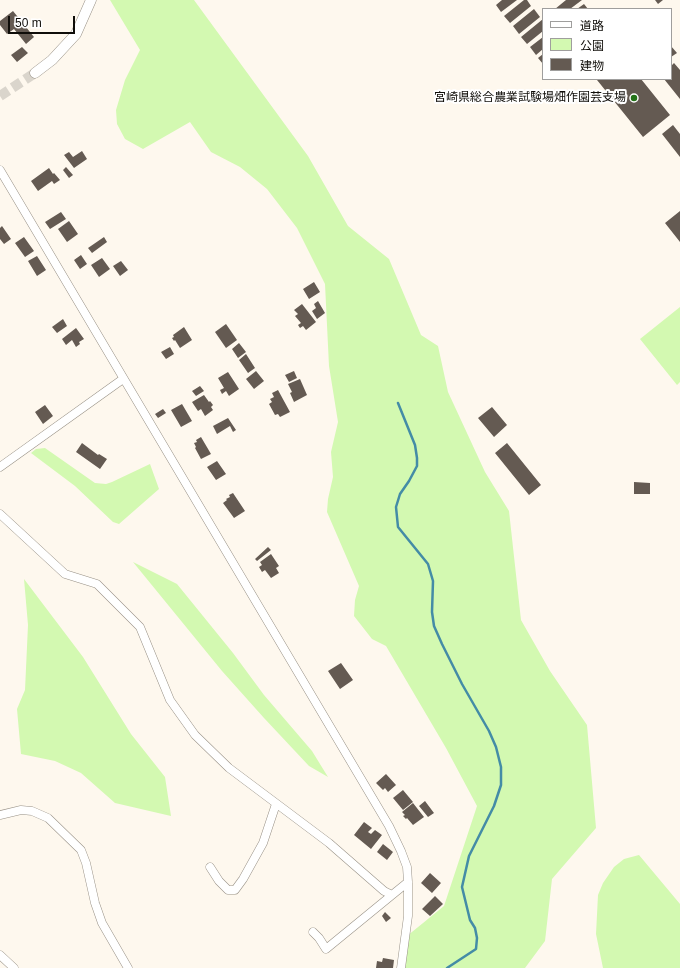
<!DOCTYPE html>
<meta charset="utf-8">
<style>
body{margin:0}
#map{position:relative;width:680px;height:968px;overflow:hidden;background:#fef8ee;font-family:Arial,"Noto Sans JP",sans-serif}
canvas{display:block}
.legend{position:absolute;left:542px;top:8px;width:130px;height:72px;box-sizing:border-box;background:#fff;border:1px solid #9f9e9d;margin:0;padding:5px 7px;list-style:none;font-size:12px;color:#0f0d09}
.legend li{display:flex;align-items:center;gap:8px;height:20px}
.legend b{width:20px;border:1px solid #9f9e9d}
.scale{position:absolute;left:8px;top:16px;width:67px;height:18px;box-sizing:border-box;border:2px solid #0f0d09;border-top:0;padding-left:5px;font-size:12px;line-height:14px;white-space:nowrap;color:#0f0d09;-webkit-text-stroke:3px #fff;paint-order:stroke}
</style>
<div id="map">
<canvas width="680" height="968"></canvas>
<ul class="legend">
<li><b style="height:5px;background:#fff"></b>道路</li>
<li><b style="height:11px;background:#d3f9b1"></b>公園</li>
<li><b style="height:11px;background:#645a52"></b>建物</li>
</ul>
<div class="scale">50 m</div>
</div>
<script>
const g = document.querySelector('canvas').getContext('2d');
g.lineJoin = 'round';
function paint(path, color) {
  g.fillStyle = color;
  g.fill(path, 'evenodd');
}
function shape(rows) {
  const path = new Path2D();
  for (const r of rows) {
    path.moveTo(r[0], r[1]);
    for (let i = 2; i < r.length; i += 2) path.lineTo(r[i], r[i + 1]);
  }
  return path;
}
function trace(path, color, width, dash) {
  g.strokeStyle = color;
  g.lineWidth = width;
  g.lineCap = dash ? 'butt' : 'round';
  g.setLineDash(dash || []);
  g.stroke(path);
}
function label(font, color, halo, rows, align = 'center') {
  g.font = font + ' Arial,"Noto Sans JP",sans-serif';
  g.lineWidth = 4;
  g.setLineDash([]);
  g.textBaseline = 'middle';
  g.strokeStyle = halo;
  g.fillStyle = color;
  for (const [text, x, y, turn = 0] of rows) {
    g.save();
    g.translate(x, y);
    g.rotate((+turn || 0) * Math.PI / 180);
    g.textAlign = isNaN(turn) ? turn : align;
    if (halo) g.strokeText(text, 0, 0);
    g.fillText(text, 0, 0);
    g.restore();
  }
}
const green = shape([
 [110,0,194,0,308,156,348,226,389,259,421,335,438,346,448,392,485,472,509,511,521,620,550,671,587,725,596,828,552,879,545,941,525,968,405,968,407,936,444,906,477,806,446,748,386,646,372,639,354,616,355,600,359,586,327,512,328,499,333,477,331,452,338,422,329,366,325,284,297,228,267,189,240,167,211,152,190,122,143,149,125,139,117,124,116,110,125,80,140,50],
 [680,307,680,382,677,385,640,339],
 [45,448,95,483,106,484,112,482,150,464,159,489,119,524,113,522,75,486,31,453,36,449],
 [133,562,177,584,233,653,264,695,312,751,328,777,309,766,264,718,222,671],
 [24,579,83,657,131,734,165,777,171,816,115,803,81,773,55,761,21,754,17,709,25,690,28,625],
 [639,855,680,904,680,968,603,968,596,934,598,895,603,883,614,867,624,859]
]);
const stream = shape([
 [398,403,415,445,417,458,417,466,409,481,400,494,396,507,398,527,428,564,433,581,432,612,434,626,442,644,462,684,489,731,496,747,501,767,501,785,494,806,469,856,462,887,470,920,475,928,477,938,476,949,447,968]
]);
const building = shape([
 [502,0,517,0,501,12,496,5],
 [524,0,527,0,531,6,510,23,504,16],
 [566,0,582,0,570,9,555,9],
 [655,0,663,0,658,4],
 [584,4,588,9,577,9],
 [534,9,540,17,519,34,513,26],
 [13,11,34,37,26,44,14,29,7,34,0,25,0,21],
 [543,19,543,31,527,44,521,37],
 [543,37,543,49,536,55,530,47],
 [671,46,677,53,671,57],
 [22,47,28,53,17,62,11,55],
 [543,54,543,64,538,58],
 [674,63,680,70,680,99,664,79,671,79,671,66],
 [598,79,641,79,670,115,643,137,597,80],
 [673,125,680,134,680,157,662,134],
 [82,151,87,159,74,168,64,155,69,152,73,157],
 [66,167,73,175,69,178,63,170],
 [49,168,53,174,54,173,60,180,54,184,52,181,38,191,31,181],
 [680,211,680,242,665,223],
 [61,212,66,219,50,229,45,222],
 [69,221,78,234,67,242,58,229],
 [2,226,11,239,4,244,0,239,0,228],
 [24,237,34,251,25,257,15,243],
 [104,237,107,242,92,253,88,248],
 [81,255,87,264,80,269,74,260],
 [37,256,46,270,37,276,28,261],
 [102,258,110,269,99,277,91,265],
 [121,261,128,270,120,276,113,266],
 [314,282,320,292,309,299,303,289],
 [318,301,325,313,317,319,312,311,316,308,314,304],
 [302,304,316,322,306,330,303,326,300,328,298,325,301,323,295,316,298,314,294,310],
 [63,319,67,326,57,333,52,327],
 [226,324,237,340,226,348,215,332],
 [184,327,192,340,180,348,175,340,174,341,172,338,174,337,173,335],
 [76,328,84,339,79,342,80,344,76,347,72,340,66,345,62,339],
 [239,343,246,352,238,358,232,349],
 [170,347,174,354,166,359,161,352],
 [246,354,255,368,248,373,239,360],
 [256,371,264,381,254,389,246,379],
 [294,371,297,378,289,382,285,375],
 [228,372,239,389,229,396,226,391,222,394,220,390,224,388,218,378],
 [300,379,307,395,294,402,290,393,292,392,288,384],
 [200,386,204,391,196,396,192,391],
 [278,390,290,412,280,417,278,414,275,415,269,404,272,402,270,399,274,397,272,393],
 [204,395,209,402,210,401,213,405,211,407,213,410,205,416,201,409,198,411,192,402],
 [182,404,192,421,181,427,171,410],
 [45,405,53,416,43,424,35,412],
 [492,407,507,425,494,437,478,418],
 [163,409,166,413,158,418,155,414],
 [228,418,236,430,233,432,230,426,217,434,213,426],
 [201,437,211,454,201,459,195,448,196,447,194,443,197,442,196,440],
 [82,443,98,455,99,454,107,459,100,469,76,452],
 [507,443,541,485,529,495,495,453],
 [217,461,226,474,216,480,207,467],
 [634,482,650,483,650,494,634,494],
 [233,493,245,511,234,518,223,503,227,500,226,499,230,497,229,495],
 [268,547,271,550,257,561,255,559],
 [271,554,279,566,276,568,279,573,271,578,265,570,262,572,259,567,262,565,260,562],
 [341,663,353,680,340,689,328,671],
 [386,774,396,785,388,792,385,788,383,790,376,783],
 [403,790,413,802,403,810,393,798],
 [425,801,434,813,428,817,419,806],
 [413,803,424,817,413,825,407,818,406,819,403,816,405,815,402,812],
 [364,822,372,828,368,832,371,834,375,830,382,835,371,849,354,835],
 [383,844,393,852,387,860,377,852],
 [430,873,441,883,432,893,421,883],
 [435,896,443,904,430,916,422,909],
 [385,912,391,918,386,922,382,916],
 [383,958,394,960,393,968,376,968,377,961,382,962]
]);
const tertiaryTunnel = shape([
 [0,96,35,73]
]);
const minor = shape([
 [0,170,389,826,401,851,407,867,408,882,408,916,401,968],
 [0,467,123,379],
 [0,514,65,574,97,584,140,627,170,700,195,735,229,768,329,843,384,891,392,895,408,882],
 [0,815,21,810,32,811,48,818,81,850,86,863,95,903,102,923,128,968],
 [210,867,219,881,228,890,235,890,243,879,263,843,276,804],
 [313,932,319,938,326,949,392,895],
 [0,955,14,968]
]);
const tertiary = shape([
 [35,73,52,60,76,34,91,0]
]);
const markers = [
 [634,98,4,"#237218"]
];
const poiNames = [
 ["宮崎県総合農業試験場畑作園芸支場",626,98]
];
paint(green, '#d3f9b1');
trace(stream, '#448ca6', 2.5);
paint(building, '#645a52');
trace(tertiaryTunnel, '#dad5cc', 10, [10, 5]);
trace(minor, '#989186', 9);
trace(tertiary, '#989186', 11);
trace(minor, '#fff', 8);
trace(tertiary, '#fff', 10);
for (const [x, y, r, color] of markers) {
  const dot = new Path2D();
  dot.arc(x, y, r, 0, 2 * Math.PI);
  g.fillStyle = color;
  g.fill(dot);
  trace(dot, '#fff', 1.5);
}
label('12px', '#0f0d09', '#fff', poiNames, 'right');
</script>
